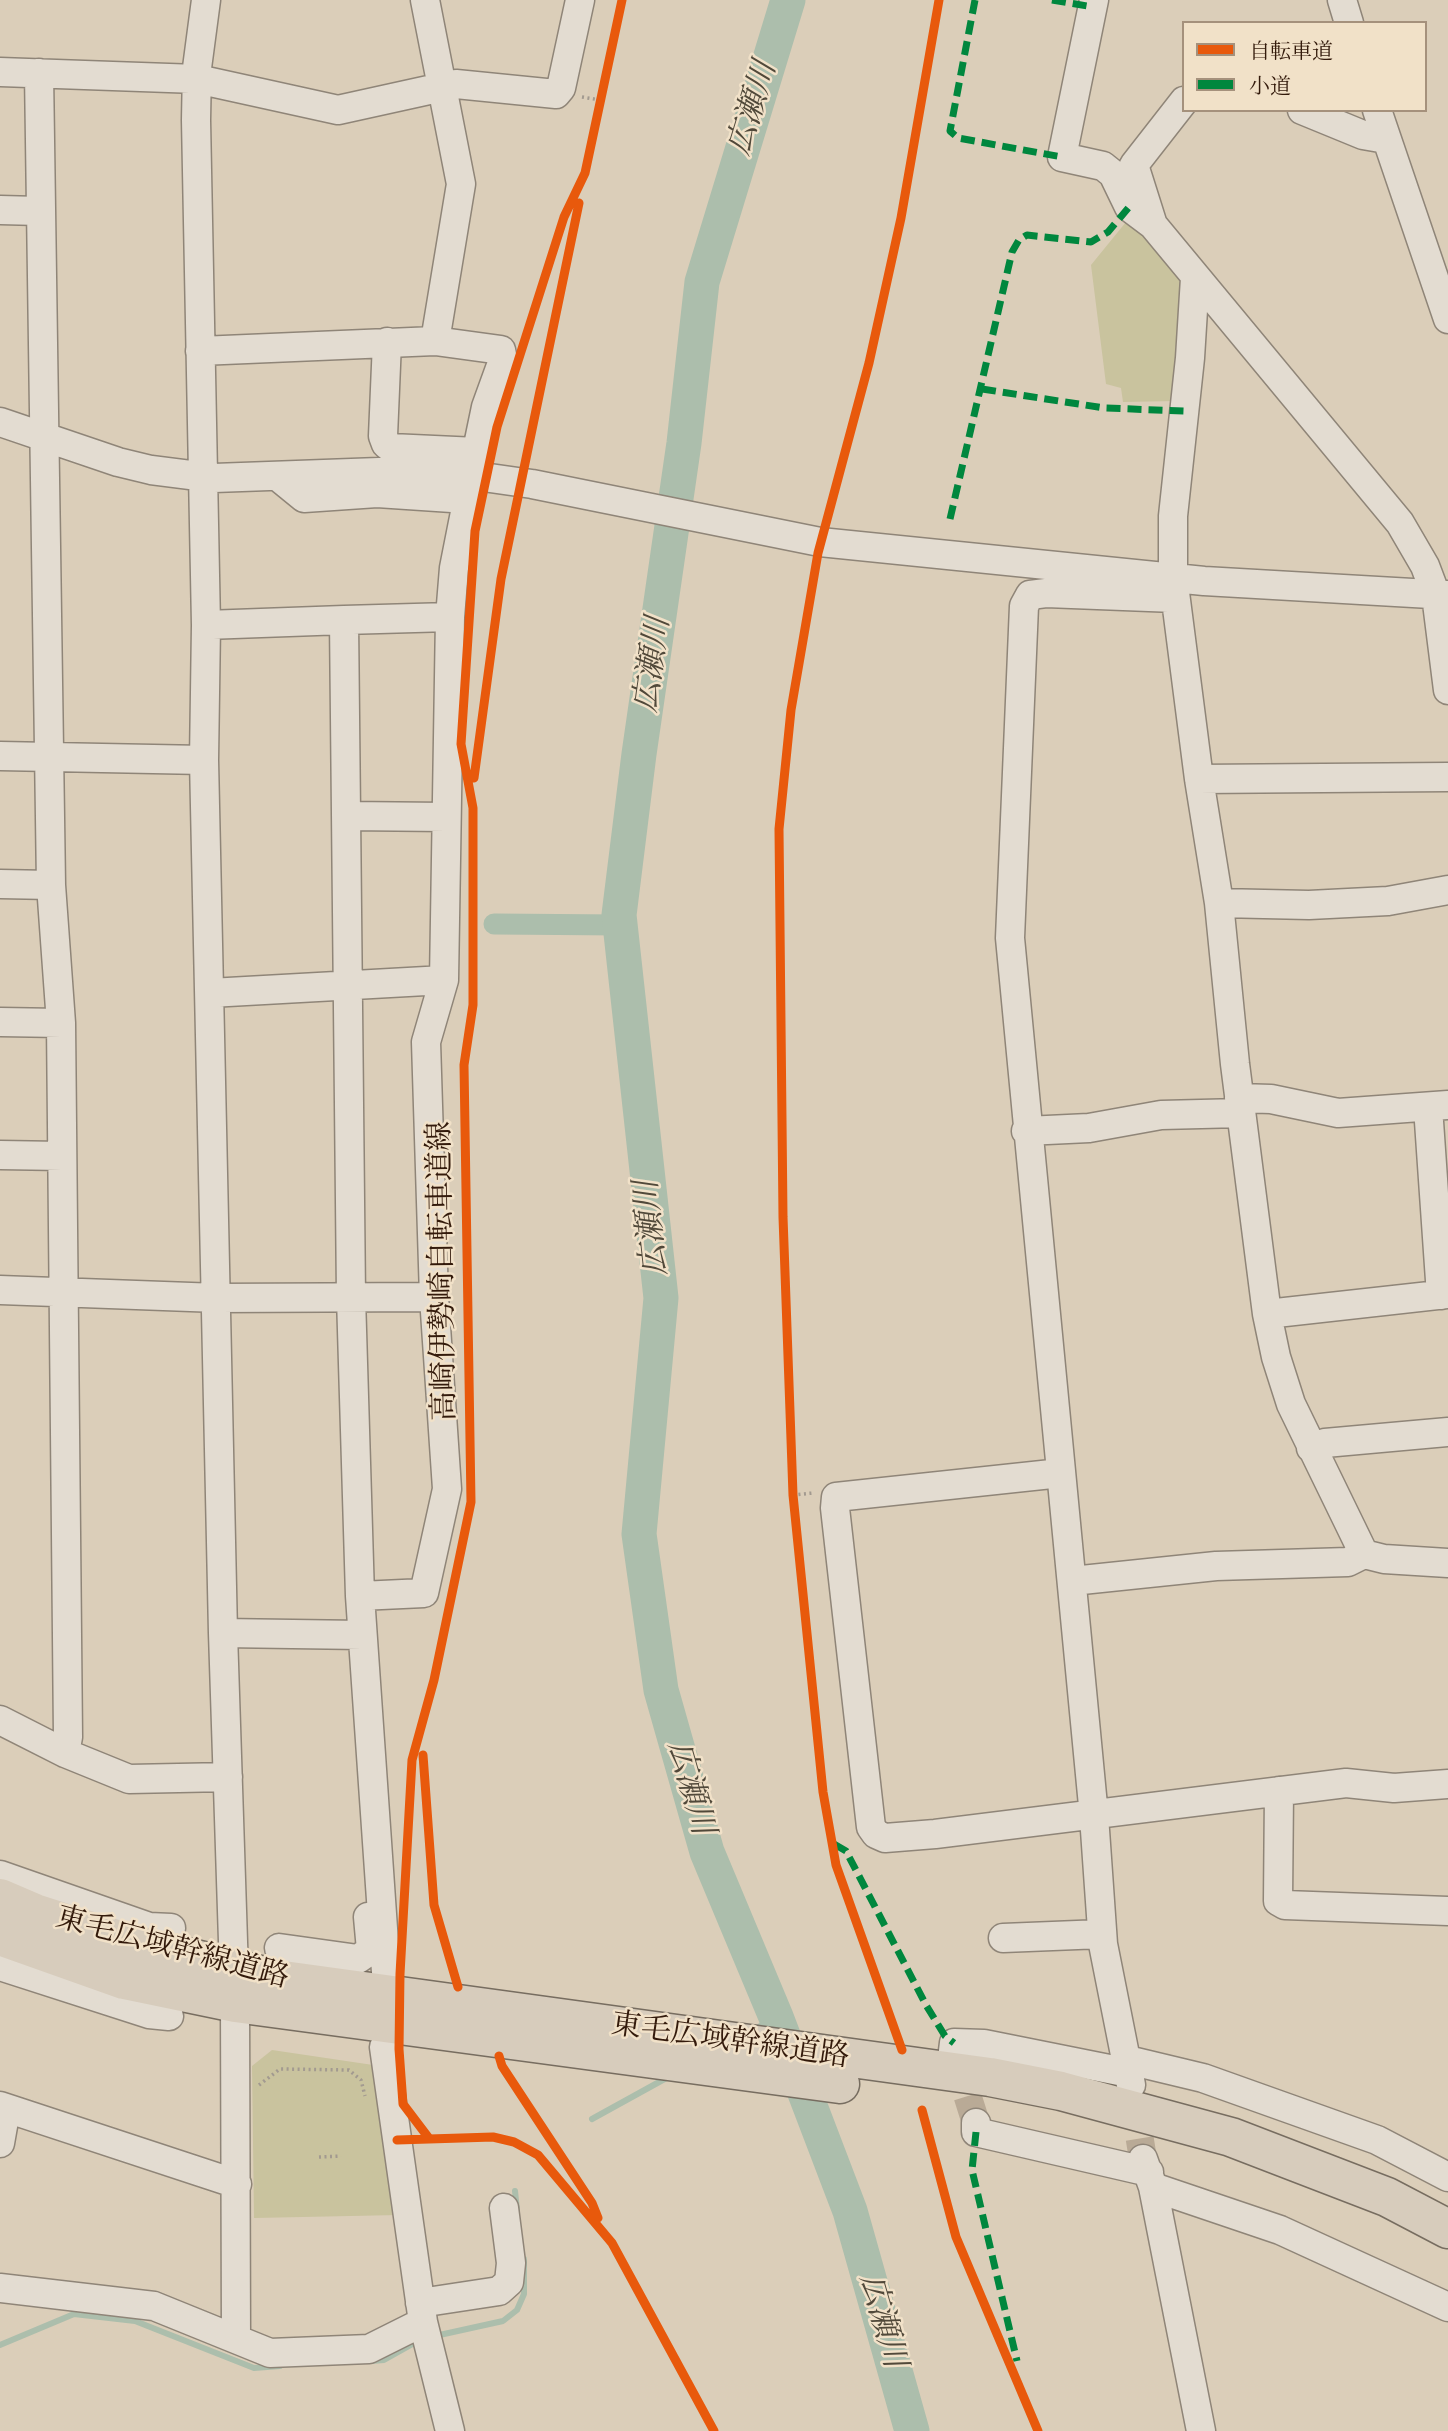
<!DOCTYPE html>
<meta charset="utf-8">
<style>
body{margin:0}
#map{position:relative;width:1448px;height:2431px;overflow:hidden;background:#dbceb9;font-family:Cardo,"Noto Serif JP",serif}
canvas{display:block}
.legend{position:absolute;left:1182px;top:21px;width:245px;height:91px;box-sizing:border-box;background:#f1e1c8;border:2px solid #a5917c;margin:0;padding:9px 12px;list-style:none;font-size:21px;color:#331a0b}
.legend li{display:flex;align-items:center;gap:14px;height:35px}
.legend b{width:35px;border:2px solid #a5917c}
</style>
<div id="map">
<canvas width="1448" height="2431"></canvas>
<ul class="legend">
<li><b style="height:9px;background:#e8590c"></b>自転車道</li>
<li><b style="height:9px;background:#00873e"></b>小道</li>
</ul>
</div>
<script>
const g = document.querySelector('canvas').getContext('2d');
g.lineJoin = 'round';
function paint(path, color) {
  g.fillStyle = color;
  g.fill(path, 'evenodd');
}
function shape(rows) {
  const path = new Path2D();
  for (const r of rows) {
    path.moveTo(r[0], r[1]);
    for (let i = 2; i < r.length; i += 2) path.lineTo(r[i], r[i + 1]);
  }
  return path;
}
function trace(path, color, width, dash) {
  g.strokeStyle = color;
  g.lineWidth = width;
  g.lineCap = dash ? 'butt' : 'round';
  g.setLineDash(dash || []);
  g.stroke(path);
}
function label(font, color, halo, rows, align = 'center') {
  g.font = font + ' Cardo,"Noto Serif JP",serif';
  g.lineWidth = 5;
  g.setLineDash([]);
  g.textBaseline = 'middle';
  g.strokeStyle = halo;
  g.fillStyle = color;
  for (const [text, x, y, turn = 0] of rows) {
    g.save();
    g.translate(x, y);
    g.rotate((+turn || 0) * Math.PI / 180);
    g.textAlign = isNaN(turn) ? turn : align;
    if (halo) g.strokeText(text, 0, 0);
    g.fillText(text, 0, 0);
    g.restore();
  }
}
const green = shape([
 [1136,221,1180,273,1184,285,1176,401,1123,402,1121,388,1106,384,1091,265,1126,222],
 [272,2050,373,2065,399,2215,254,2218,252,2066]
]);
const stream = shape([
 [753,2030,776,2017],
 [592,2119,670,2076],
 [515,2191,517,2210],
 [435,2336,503,2321,517,2310,524,2294,524,2259],
 [0,2345,74,2314,135,2321,254,2368,280,2366],
 [371,2361,384,2360,418,2341]
]);
const canal = shape([
 [494,924,621,925]
]);
const river = shape([
 [788,0,702,282,684,443,639,754,619,915,661,1298,639,1534,661,1690,707,1852,776,2017,850,2211,912,2431]
]);
const minorTunnel = shape([
 [955,2056,976,2123],
 [1133,2097,1143,2159]
]);
const path = shape([
 [582,97,600,100],
 [793,1495,813,1493],
 [259,2085,280,2069,349,2070,361,2080,365,2096],
 [319,2157,341,2156]
]);
const minor = shape([
 [206,0,197,68,196,120,206,625,204,760,223,1633,235,2003,236,2339],
 [425,0,461,184,435,341],
 [1094,0,1062,157,1103,166,1113,174,1129,207,1153,225,1400,523,1425,566,1436,595,1448,690],
 [1342,0,1349,23],
 [0,72,197,79,338,110,456,84,556,94,561,88,580,0],
 [39,73,51,885,61,1023,68,1737,65,1753],
 [1302,110,1363,135,1386,139],
 [1377,110,1448,319],
 [0,210,39,211],
 [1152,222,1134,165,1184,101],
 [1195,278,1190,358,1173,516,1173,577,1199,779,1219,903,1235,1064,1267,1314,1276,1357,1291,1404,1364,1554,1384,1559,1448,1563],
 [387,342,383,436,386,444,391,448,477,452],
 [200,351,435,341,501,350,503,360,486,407,475,460],
 [0,422,118,462,151,470,214,478,434,470,532,484,820,542,1204,581,1448,595],
 [277,476,304,498,377,493,467,499],
 [344,620,450,617],
 [206,625,344,620,351,1297,360,1596,386,1972],
 [0,756,204,760],
 [1199,779,1448,777],
 [347,816,446,817],
 [0,884,51,885],
 [1219,903,1309,905,1388,901,1448,890],
 [210,993,444,980],
 [0,1022,61,1023],
 [1239,1098,1271,1099,1338,1113,1448,1105],
 [1428,1107,1441,1295],
 [1026,1131,1089,1128,1161,1115,1241,1113],
 [0,1155,62,1156],
 [0,1290,218,1298,434,1297],
 [1267,1314,1448,1294],
 [1311,1448,1325,1443,1448,1432],
 [1061,1473,836,1497,835,1508,871,1827,876,1834,885,1838,935,1834,1346,1783,1394,1788,1448,1784],
 [1072,1581,1216,1566,1348,1562,1364,1554],
 [360,1596,424,1593,447,1489,434,1297,426,1042,444,980,450,617,454,568,469,492],
 [223,1633,362,1635],
 [0,1720,65,1753,129,1779,228,1777],
 [1279,1791,1278,1901,1285,1905,1448,1911],
 [0,1875,149,1927,171,1928],
 [1003,1938,1102,1934],
 [279,1948,358,1959,371,1950,368,1917],
 [0,1966,149,2014,169,2016],
 [384,2047,423,2322,450,2431],
 [953,2051,954,2043,984,2044,1129,2073],
 [1128,2060,1203,2078,1377,2140,1448,2177],
 [1131,2085,1103,1944,1094,1816,1010,938,1024,606,1030,595,1046,593,1175,598],
 [0,2106,237,2184],
 [976,2123,976,2132,1149,2172],
 [0,2143,6,2109],
 [1143,2159,1153,2187,1201,2431],
 [1153,2187,1280,2230,1448,2307],
 [0,2288,154,2306,270,2353,369,2349,423,2322],
 [420,2303,499,2291,509,2282,511,2263,504,2208]
]);
const highway = shape([
 [0,1898,35,1913,126,1942,276,1979,990,2077,1061,2091,1231,2137,1387,2197,1448,2229],
 [0,1936,124,1980,235,2003,840,2084]
]);
const quiet = shape([
 [975,0,950,131,958,138,1062,157],
 [1052,0,1093,7],
 [982,389,1104,408,1185,411],
 [950,519,1012,252,1019,240,1027,235,1091,242,1108,232,1129,207],
 [834,1844,846,1851,926,2005,945,2036,954,2043],
 [976,2132,972,2170,1017,2361]
]);
const cycleway = shape([
 [474,778,501,579,579,203],
 [423,1755,434,1905,458,1987],
 [902,2050,836,1865,823,1792,793,1495,783,1217,779,829,791,710,818,553,869,363,901,218,939,0],
 [499,2056,502,2066,592,2203,598,2218],
 [922,2110,956,2237,1038,2431],
 [428,2137,403,2104,399,2049,400,1974,412,1760,434,1680,471,1502,464,1065,473,1005,473,808,461,744,475,531,497,427,564,217,585,173,622,0],
 [397,2140,493,2137,514,2142,538,2155,612,2243,714,2431]
]);
const streetNames = [
 ["高崎伊勢崎自転車道線",444,1271,-91],
 ["東毛広域幹線道路",172,1949,15],
 ["東毛広域幹線道路",730,2042,8]
];
const waterNames = [
 ["広瀬川",754,109,-73],
 ["広瀬川",654,665,-82],
 ["広瀬川",653,1228,-96],
 ["広瀬川",689,1788,74],
 ["広瀬川",881,2321,74]
];
paint(green, '#c9c39e');
trace(stream, '#acbeac', 6);
trace(canal, '#acbeac', 21);
trace(river, '#acbeac', 35);
trace(minorTunnel, '#b9aa96', 28, [28, 14]);
trace(minor, '#8f8578', 31);
trace(highway, '#776d60', 41);
trace(path, '#a29a90', 3.5, [2, 3.5]);
trace(minor, '#e3dcd1', 28);
trace(highway, '#d7ccbc', 38);
trace(quiet, '#00873e', 7, [14, 7]);
trace(cycleway, '#e8590c', 9);
label('30px', '#331a0b', '#f1e1c8', streetNames);
label('italic 32px', '#51493a', '#f1e1c8', waterNames);
</script>
